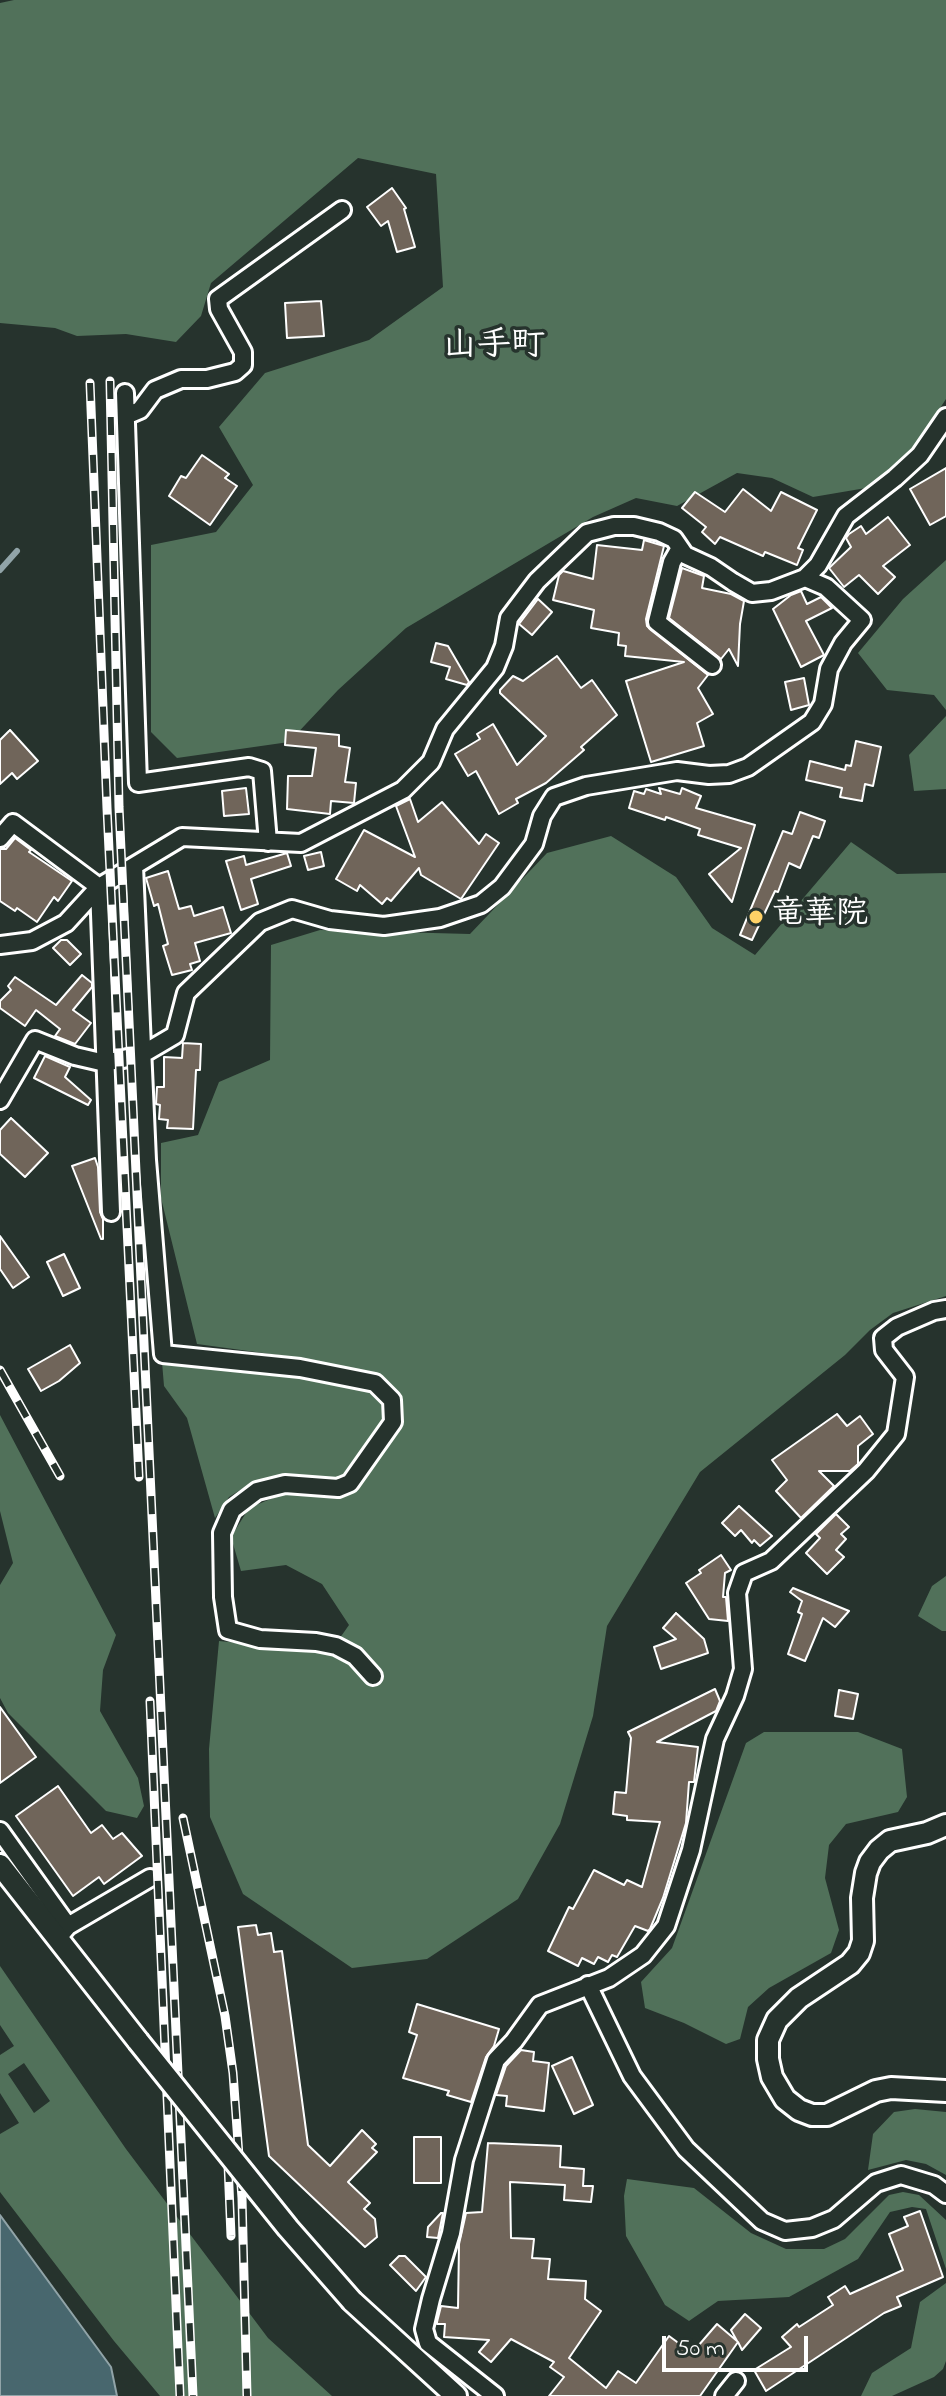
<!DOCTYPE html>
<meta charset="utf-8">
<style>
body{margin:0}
#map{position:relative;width:946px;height:2396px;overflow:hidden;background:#26332d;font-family:"Indie Flower",sans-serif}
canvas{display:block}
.scale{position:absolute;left:662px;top:2336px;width:146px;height:36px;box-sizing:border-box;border:4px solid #fff;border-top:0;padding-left:10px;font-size:24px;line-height:28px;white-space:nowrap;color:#fff;-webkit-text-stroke:6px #26332d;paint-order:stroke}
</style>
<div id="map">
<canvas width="946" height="2396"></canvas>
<div class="scale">50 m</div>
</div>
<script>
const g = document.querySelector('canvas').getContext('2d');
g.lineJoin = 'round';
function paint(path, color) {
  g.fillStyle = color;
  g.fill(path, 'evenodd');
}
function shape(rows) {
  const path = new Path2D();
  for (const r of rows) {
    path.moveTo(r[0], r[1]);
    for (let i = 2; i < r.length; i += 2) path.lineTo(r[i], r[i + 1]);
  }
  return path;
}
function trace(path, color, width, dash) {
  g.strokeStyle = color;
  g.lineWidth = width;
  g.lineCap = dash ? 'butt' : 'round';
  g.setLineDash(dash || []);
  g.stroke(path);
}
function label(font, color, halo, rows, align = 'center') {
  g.font = font + ' "Indie Flower","Klee One",sans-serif';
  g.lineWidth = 7;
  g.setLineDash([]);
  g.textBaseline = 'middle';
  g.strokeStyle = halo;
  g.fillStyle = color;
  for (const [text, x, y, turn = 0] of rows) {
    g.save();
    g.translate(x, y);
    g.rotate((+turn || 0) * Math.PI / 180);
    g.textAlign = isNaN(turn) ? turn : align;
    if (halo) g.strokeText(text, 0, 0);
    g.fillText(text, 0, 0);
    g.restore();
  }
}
const green = shape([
 [14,0,946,0,946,399,912,451,866,488,813,497,772,478,737,473,677,506,636,498,593,517,406,628,338,690,289,742,177,758,151,732,151,545,216,532,253,485,219,427,265,373,369,340,443,287,436,174,358,158,211,283,201,316,176,342,126,334,77,336,55,328,0,323,0,3],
 [946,560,946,710,934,695,887,690,858,653,903,599],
 [946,716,946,789,914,791,909,755],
 [611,836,676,877,712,928,755,955,851,842,897,874,946,873,946,1296,893,1313,870,1330,845,1355,700,1472,607,1626,593,1716,560,1824,518,1899,427,1959,352,1968,243,1894,210,1817,209,1749,219,1641,330,1652,349,1625,322,1584,286,1565,241,1571,231,1537,249,1508,287,1492,331,1494,400,1424,394,1398,374,1375,300,1358,197,1344,161,1198,161,1143,198,1135,219,1082,270,1060,271,945,320,930,470,934,547,853],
 [162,1362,295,1373,372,1388,386,1403,386,1419,347,1475,337,1481,287,1478,253,1482,229,1497,215,1518,187,1418,164,1386],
 [0,1415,116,1635,103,1670,100,1711,138,1778,144,1806,137,1818,106,1811,8,1713,0,1698,0,1585,13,1563,0,1511],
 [946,1576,946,1631,942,1631,918,1616,932,1586],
 [764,1732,858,1732,902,1749,907,1797,898,1812,846,1824,829,1845,825,1878,839,1930,831,1953,769,1988,748,2007,740,2039,726,2044,684,2023,645,2008,641,1982,672,1948,746,1743],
 [0,1966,126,2149,268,2338,332,2396,160,2396,114,2341,0,2192,0,2134,19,2123,0,2093,0,2055,14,2046,0,2025],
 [24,2063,50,2101,34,2113,8,2074],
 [915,2109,946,2112,946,2175,926,2164,906,2160,868,2170,873,2134,894,2112],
 [627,2179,694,2188,751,2233,786,2249,824,2249,845,2239,889,2195,903,2192,919,2195,946,2220,946,2269,926,2209,912,2207,890,2212,858,2259,789,2297,718,2301,689,2321,665,2305,626,2236,624,2196],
 [946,2283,946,2361,943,2369,934,2377,892,2396,861,2396,872,2373,911,2348,920,2302]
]);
const water = shape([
 [0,2215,111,2367,117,2396,0,2396,0,2215]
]);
const stream = shape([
 [0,570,17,551]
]);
const building = shape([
 [392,188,406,208,404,209,415,247,397,252,388,221,381,226,367,207,392,188],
 [321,301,324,336,287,338,285,303,321,301],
 [202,455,229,474,225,478,237,486,210,525,169,496,181,476,186,478,202,455],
 [946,468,946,516,930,525,910,489,946,468],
 [743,489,771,511,781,492,817,510,798,548,803,550,797,565,765,552,763,556,720,537,715,544,702,532,706,527,682,508,695,492,725,512,743,489],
 [888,517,910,545,883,566,895,577,878,594,859,575,844,587,829,568,851,547,846,538,849,534,861,526,866,534,888,517],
 [644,540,664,546,646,619,647,626,708,675,698,688,713,714,697,723,704,746,651,762,626,681,684,662,625,656,626,646,618,645,619,633,591,628,594,610,553,600,559,575,563,571,593,579,597,545,642,550,644,540],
 [682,568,704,576,702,588,731,594,744,601,740,624,738,666,729,649,721,659,669,618,682,568],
 [801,591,807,604,821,597,832,608,806,621,824,655,801,667,773,609,791,595,801,591],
 [538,599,552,612,532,635,519,624,538,599],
 [436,643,448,646,469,682,467,685,446,679,450,667,431,662,436,643],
 [557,656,581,688,592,680,617,715,581,747,584,750,546,783,516,799,518,803,499,814,476,771,468,776,455,754,480,739,477,734,493,724,517,765,546,736,500,693,500,690,513,676,523,681,557,656],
 [804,678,809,705,791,710,785,682,804,678],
 [10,730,38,761,17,779,12,773,0,784,0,740,10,730],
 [286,730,339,735,339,746,350,748,345,782,356,783,354,803,331,801,330,814,287,809,288,776,312,776,316,748,285,745,286,730],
 [856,741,881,747,873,786,865,784,862,801,840,797,842,788,806,780,810,761,845,770,846,765,851,766,856,741],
 [246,788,249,814,224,816,222,791,246,788],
 [659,788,680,794,682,788,701,796,696,808,755,825,732,902,709,874,741,848,698,835,700,829,666,817,665,820,629,808,634,791,644,794,646,789,661,794,659,788],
 [410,799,418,822,442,802,479,844,486,834,499,843,461,899,421,875,419,868,391,901,387,898,382,904,360,885,357,891,336,879,364,830,415,857,396,806,410,799],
 [800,812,825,821,819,838,813,836,800,868,789,863,778,892,775,891,752,940,740,935,783,831,792,834,800,812],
 [15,838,31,850,29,852,72,881,58,901,54,897,37,922,17,908,15,911,0,901,0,849,6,849,15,838],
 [321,852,324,866,308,870,304,856,321,852],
 [287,853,291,866,251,879,258,904,241,910,226,861,244,856,246,865,287,853],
 [168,871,179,909,191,906,194,916,223,907,231,933,195,943,200,961,190,964,192,970,172,975,163,946,168,944,158,904,154,906,146,878,168,871],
 [61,940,67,940,81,954,70,965,53,948,61,940],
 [82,975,92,983,92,987,73,1010,91,1023,75,1044,55,1036,60,1029,36,1010,25,1026,0,1008,0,1001,11,990,8,986,15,977,56,1005,82,975],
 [183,1043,201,1044,200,1070,196,1070,193,1129,167,1128,168,1120,159,1119,160,1105,156,1104,157,1087,164,1087,164,1057,182,1058,183,1043],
 [45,1056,70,1067,65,1077,91,1100,88,1105,34,1078,45,1056],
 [11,1118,48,1153,25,1177,0,1154,0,1130,11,1118],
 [95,1158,98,1167,100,1212,103,1219,103,1239,101,1239,72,1166,95,1158],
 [0,1236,29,1277,13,1288,0,1269,0,1236],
 [64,1254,80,1288,63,1296,47,1262,64,1254],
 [70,1345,80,1363,59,1381,41,1391,28,1369,70,1345],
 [837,1414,847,1426,860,1416,873,1434,858,1446,858,1464,850,1471,819,1471,834,1486,801,1518,776,1491,787,1480,772,1460,837,1414],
 [739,1506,772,1536,760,1546,754,1540,752,1543,741,1530,735,1536,722,1523,739,1506],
 [836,1514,849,1527,841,1534,846,1539,836,1550,844,1557,827,1574,806,1553,820,1538,816,1534,836,1514],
 [721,1555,731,1570,725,1573,723,1597,726,1597,728,1621,709,1619,686,1583,701,1573,699,1570,721,1555],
 [793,1588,849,1611,835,1627,823,1618,805,1661,788,1654,802,1614,798,1612,802,1601,790,1592,793,1588],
 [676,1613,704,1639,708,1653,661,1669,654,1647,676,1639,663,1628,676,1613],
 [715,1689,720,1701,716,1711,657,1742,698,1747,694,1782,689,1782,686,1823,663,1898,650,1929,648,1931,635,1926,617,1957,612,1955,608,1962,598,1957,594,1964,582,1958,578,1966,548,1951,569,1907,573,1909,594,1870,624,1885,627,1880,642,1887,660,1822,627,1820,627,1816,613,1814,615,1792,626,1793,631,1738,628,1732,715,1689],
 [839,1690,858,1694,853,1719,835,1716,839,1690],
 [0,1707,36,1757,0,1783,0,1707],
 [58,1786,91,1833,102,1825,113,1839,122,1833,142,1856,104,1884,99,1877,73,1896,16,1816,58,1786],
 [256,1925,258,1935,271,1933,274,1952,282,1951,308,2145,330,2166,362,2130,376,2144,372,2148,377,2152,348,2182,370,2203,364,2209,375,2219,377,2237,365,2247,269,2156,238,1927,256,1925],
 [417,2004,499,2029,494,2046,486,2057,471,2102,447,2095,449,2091,403,2078,417,2035,409,2032,417,2004],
 [521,2050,534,2052,533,2061,549,2063,544,2111,506,2106,507,2096,496,2095,506,2066,521,2050],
 [572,2057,593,2105,574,2114,552,2066,572,2057],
 [414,2137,441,2137,441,2183,414,2183,414,2137],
 [488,2143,561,2146,560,2167,584,2169,583,2186,593,2186,591,2202,564,2200,565,2185,510,2182,511,2238,534,2239,532,2258,550,2259,548,2279,586,2281,585,2299,601,2311,569,2358,606,2388,618,2371,636,2383,669,2336,692,2353,717,2324,737,2341,731,2330,745,2314,761,2328,742,2350,738,2342,700,2396,549,2396,564,2377,550,2367,554,2362,511,2339,491,2362,479,2352,489,2340,444,2337,445,2324,437,2324,437,2322,441,2306,458,2308,459,2244,466,2213,482,2212,488,2143],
 [920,2211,943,2277,897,2297,901,2306,884,2313,766,2391,754,2370,791,2347,782,2337,797,2324,799,2327,833,2305,828,2297,845,2286,850,2294,903,2270,889,2234,908,2226,904,2217,920,2211],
 [441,2213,443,2213,438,2238,427,2237,428,2227,441,2213],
 [399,2256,405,2256,426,2277,416,2291,390,2265,399,2256]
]);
const minor = shape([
 [125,393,138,783,249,767,262,771,268,842],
 [126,416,140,410,155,390,181,379,207,379,235,372,243,365,243,352,219,309,218,299,342,210],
 [680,548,672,562,657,622,712,665],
 [0,838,13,823,99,887,111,1212],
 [134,866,147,1160,163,1354,300,1368,375,1383,392,1400,393,1422,350,1483,338,1488,285,1484,257,1491,232,1510,222,1533,223,1597,228,1630,260,1639,316,1642,336,1646,355,1656,373,1676],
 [0,945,32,941,66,923,99,887,182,837,301,843,403,790,431,762,445,729,495,668,504,646,509,618,537,581,587,533,614,526,634,526,659,532,674,539,685,555,711,567,733,582,752,593,771,591,805,578,818,565,846,516,895,478,920,455,946,417],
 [0,1100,35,1040,75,1056,105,1063,141,1055,175,1035,186,993,260,922,292,909,330,920,384,926,440,918,481,904,502,887,534,844,542,816,554,797,586,786,677,771,709,775,729,774,748,767,812,722,823,704,829,669,843,643,862,620,826,587,805,578],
 [0,1831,68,1926,57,1939],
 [68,1926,150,1878],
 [588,1985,632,2076,686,2149,762,2221,785,2231,812,2228,834,2219,876,2183,901,2175,934,2185,946,2194],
 [495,2396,428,2343,424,2329,431,2299,451,2233,464,2160,496,2060,514,2041,540,2005,609,1978,643,1955,666,1926,691,1850,715,1739,735,1696,743,1669,737,1593,744,1573,771,1561,866,1471,896,1434,905,1377,884,1350,883,1338,897,1327,934,1311,946,1309],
 [724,2396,736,2381]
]);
const tertiary = shape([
 [946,1825,927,1833,890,1841,879,1850,870,1862,866,1873,862,1898,863,1941,859,1953,850,1964,799,1998,777,2020,768,2040,768,2059,772,2077,785,2099,799,2110,812,2115,827,2115,876,2091,891,2088,946,2091],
 [0,1865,138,2041],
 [352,2301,456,2396]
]);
const rail = shape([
 [110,381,119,807,193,2396],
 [90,383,107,808,139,1477],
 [0,1370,60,1476],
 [150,1701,180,2396],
 [183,1818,225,2016,233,2073,242,2198,247,2396],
 [228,2164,231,2236]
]);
const tertiaryBridge = shape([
 [138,2041,288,2228,352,2301]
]);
const markers = [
 [756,917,8,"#ffd166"]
];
const poiNames = [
 ["竜華院",772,917]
];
const neighbourhoodNames = [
 ["山手町",494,348]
];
paint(green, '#51715a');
paint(water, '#48676e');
trace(water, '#91a4a8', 2);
trace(stream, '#91a4a8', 6);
paint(building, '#70655a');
trace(building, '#fff', 2);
trace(minor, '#fff', 22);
trace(tertiary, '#fff', 26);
trace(minor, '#26332d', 16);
trace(tertiary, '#26332d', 20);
trace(rail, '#fff', 9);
trace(rail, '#26332d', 6, [18]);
trace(tertiaryBridge, '#fff', 26, []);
trace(tertiaryBridge, '#26332d', 20);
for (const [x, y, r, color] of markers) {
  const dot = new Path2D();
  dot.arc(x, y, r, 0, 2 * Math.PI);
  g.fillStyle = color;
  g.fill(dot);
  trace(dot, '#26332d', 3);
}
label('bold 32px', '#fff', '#26332d', poiNames, 'left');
label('bold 34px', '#fff', '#26332d', neighbourhoodNames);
</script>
